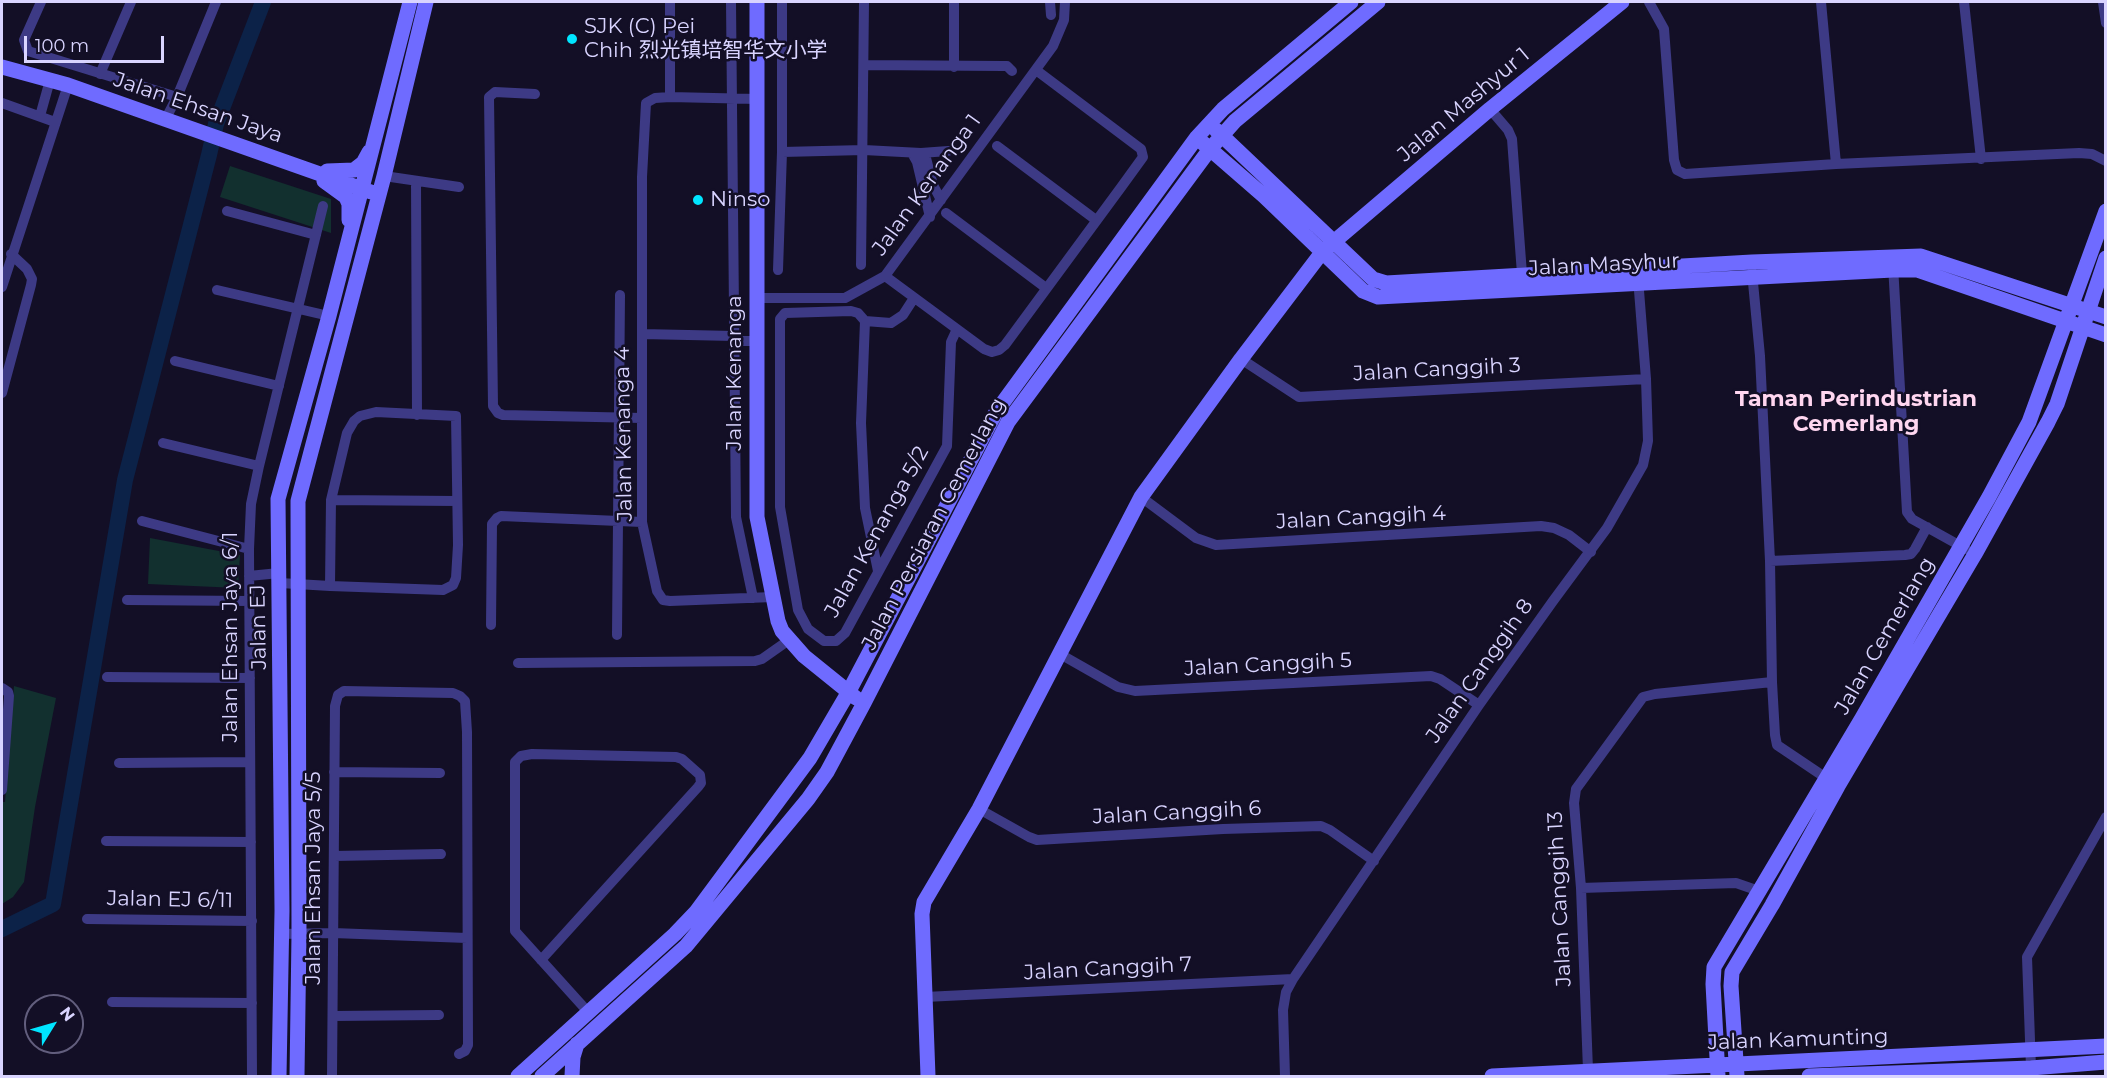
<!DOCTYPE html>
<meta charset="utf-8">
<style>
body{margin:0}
#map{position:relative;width:2107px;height:1078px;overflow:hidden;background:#130f26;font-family:Montserrat,sans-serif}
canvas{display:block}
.frame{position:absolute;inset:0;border:3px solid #d9d4ff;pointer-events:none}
.north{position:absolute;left:24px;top:994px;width:60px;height:60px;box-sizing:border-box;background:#130f26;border:2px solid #625e7d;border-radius:50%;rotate:53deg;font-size:16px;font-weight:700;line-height:24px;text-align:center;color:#d9d4ff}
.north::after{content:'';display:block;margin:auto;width:21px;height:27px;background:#00e5ff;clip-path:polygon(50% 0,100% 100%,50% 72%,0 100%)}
.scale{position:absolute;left:24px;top:36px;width:140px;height:27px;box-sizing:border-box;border:3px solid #d9d4ff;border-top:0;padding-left:8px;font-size:18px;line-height:21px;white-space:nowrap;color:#d9d4ff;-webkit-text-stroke:4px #130f26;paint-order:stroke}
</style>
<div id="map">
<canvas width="2107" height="1078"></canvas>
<div class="frame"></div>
<div class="north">N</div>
<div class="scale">100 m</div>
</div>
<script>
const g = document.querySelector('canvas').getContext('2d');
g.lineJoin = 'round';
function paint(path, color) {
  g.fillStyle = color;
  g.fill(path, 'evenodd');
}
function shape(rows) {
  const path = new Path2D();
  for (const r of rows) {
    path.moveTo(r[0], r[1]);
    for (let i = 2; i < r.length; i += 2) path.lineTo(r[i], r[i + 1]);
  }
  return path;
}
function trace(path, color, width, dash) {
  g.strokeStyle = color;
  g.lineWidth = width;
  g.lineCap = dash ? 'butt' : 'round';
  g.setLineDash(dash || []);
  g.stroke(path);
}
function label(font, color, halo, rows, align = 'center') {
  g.font = font + ' Montserrat,"Noto Sans SC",sans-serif';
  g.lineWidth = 5;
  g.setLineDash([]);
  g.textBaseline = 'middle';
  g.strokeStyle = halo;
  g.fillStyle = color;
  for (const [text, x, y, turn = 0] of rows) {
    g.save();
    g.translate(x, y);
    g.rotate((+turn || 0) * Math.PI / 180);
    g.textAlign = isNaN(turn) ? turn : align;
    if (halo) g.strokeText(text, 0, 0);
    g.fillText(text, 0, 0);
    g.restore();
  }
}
const green = shape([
 [230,166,331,199,331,233,220,197],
 [150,538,240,555,238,588,148,584],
 [14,686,56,698,35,807,24,882,13,897,2,904,2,802,5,802]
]);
const river = shape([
 [2,929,53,904,125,480,209,155,216,124,263,2]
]);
const street = shape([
 [41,2,24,40,28,51,177,97],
 [731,2,736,517,753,598],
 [954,2,954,67],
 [1050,2,1051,15],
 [1649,2,1664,29,1674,160,1677,170,1685,174,1836,164,2079,153,2092,154,2106,161],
 [1821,2,1836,164],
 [1964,2,1981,159],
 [2103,2,2106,23],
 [864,65,1003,66,1007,66,1012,71],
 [100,74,131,2],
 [535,94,495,92,489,97,493,406,498,413,503,415,642,418],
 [670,97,670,2],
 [2,103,55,122],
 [1490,109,1508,130,1512,139,1522,274],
 [40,116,50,80],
 [165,120,177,97,216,2],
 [997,146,1096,220],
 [782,152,864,150,921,153,948,151],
 [912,153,917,162,930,217],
 [921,153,926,158,933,185,941,200],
 [384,176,459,187],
 [416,181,417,415],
 [227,211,316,235],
 [946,213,1046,288],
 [861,265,864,2],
 [1893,265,1907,512,1912,519,1966,549],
 [778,270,782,152,782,2],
 [1752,272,1760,356,1770,561,1772,682,1775,735,1777,745,1832,782],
 [885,276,984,349,992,352,999,350,1005,345,1122,186,1143,157,1141,149,1036,70],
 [2,287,68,85],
 [217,290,329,316],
 [756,298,845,298,885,276,1053,46,1064,20,1065,2],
 [914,298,903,315,891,323,865,321,858,313,851,311,785,313,780,319,780,507,798,610,808,629,824,641,836,641,845,633,947,446,951,342,957,329],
 [865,321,861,423,865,508,878,571],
 [642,334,642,177,646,103,655,98,670,97,757,99],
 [734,336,642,334,642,522,657,591,663,600,670,601,773,597],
 [734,341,756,341],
 [1241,359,1299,397,1646,379],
 [175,361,279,386],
 [2,393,31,285,32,279,27,269,11,254],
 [163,443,259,466],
 [1141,497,1196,538,1216,545,1541,526,1554,528,1569,535,1591,552],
 [331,500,457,501],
 [142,521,249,549],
 [1770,561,1905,555,1911,554,1915,549,1927,527],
 [249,576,279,573],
 [280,583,330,586,443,590,453,585,456,578,458,545,456,416,376,412,360,416,354,421,347,433,331,500,330,586],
 [127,600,250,601],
 [491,625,492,524,497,518,501,516,642,522],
 [617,635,620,295],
 [1060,654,1118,687,1135,691,1431,676,1440,679,1479,705],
 [518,663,755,661,762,659,789,640],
 [107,677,250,678],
 [2,688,8,692,9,696,2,790],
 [119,763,250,762],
 [334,772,440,773],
 [979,809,1029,837,1037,840,1223,829,1321,826,1330,830,1374,861],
 [106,841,251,842],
 [334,856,441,854],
 [1581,888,1736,883,1759,891],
 [87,919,252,921],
 [281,934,333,933,467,938],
 [541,960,698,787,701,783,700,775,682,759,676,757,532,754,521,756,515,762,515,931,589,1013],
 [925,997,1293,979],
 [112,1002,252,1003],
 [333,1016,439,1015],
 [2031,1068,2027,957,2106,817],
 [1588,1070,1581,888,1574,803,1576,789,1643,697,1655,694,1772,682],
 [252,1076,249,549,251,504,259,466,323,206],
 [332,1076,335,706,338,695,344,691,453,693,460,696,465,701,467,732,468,1045,465,1051,459,1054],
 [1285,1076,1283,1010,1286,992,1293,979,1479,705,1553,601,1607,528,1643,465,1648,441,1646,379,1638,278]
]);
const secondary = shape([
 [757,2,757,517,778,621,782,631,804,656,856,698],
 [2,67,68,85,371,192],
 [1216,130,1373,279,1386,283,1752,262,1921,256,2106,317],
 [1203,143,1264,196,1363,291,1378,297,1893,270,1917,270,2106,335],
 [327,171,354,170,363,163,369,152],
 [324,181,346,197,349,204,349,220],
 [279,1076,282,911,278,499,329,316,410,2],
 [297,1076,299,934,298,501,384,176,426,2],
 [518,1076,675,934,696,912,810,758,848,693,996,412,1197,137,1223,109,1351,2],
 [542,1076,686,946,808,799,827,772,864,703,1008,422,1210,149,1235,121,1378,2],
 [572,1076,573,1057,577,1044],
 [928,1076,922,914,924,902,979,809,1141,497,1241,359,1323,251,1490,109,1622,2],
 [1492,1076,2106,1046],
 [1718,1076,1713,984,1714,967,1862,718,1989,497,2029,422,2106,211],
 [1737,1076,1731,986,1732,972,1772,905,1838,786,1975,554,2048,422,2057,404,2106,258],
 [1809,1076,2031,1068,2106,1062]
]);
const markers = [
 [572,39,6,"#00e5ff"],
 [698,200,6,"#00e5ff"]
];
const poiNames = [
 ["SJK (C) Pei",584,27],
 ["Chih 烈光镇培智华文小学",584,51],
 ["Ninso",710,200]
];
const streetNames = [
 ["Jalan Mashyur 1",1464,105,-40],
 ["Jalan Ehsan Jaya",198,108,19],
 ["Jalan Kenanga 1",927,185,-54],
 ["Jalan Masyhur",1604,265,-3],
 ["Jalan Canggih 3",1437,370,-3],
 ["Jalan Kenanga",735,373,-90],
 ["Jalan Kenanga 4",624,434,-91],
 ["Jalan Canggih 4",1361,518,-3],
 ["Jalan Persiaran Cemerlang",934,524,-62],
 ["Jalan Kenanga 5/2",877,532,-61],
 ["Jalan EJ",259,627,-91],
 ["Jalan Cemerlang",1885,636,-60],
 ["Jalan Ehsan Jaya 6/1",231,637,-90],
 ["Jalan Canggih 5",1268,665,-3],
 ["Jalan Canggih 8",1480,671,-55],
 ["Jalan Canggih 6",1177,813,-3],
 ["Jalan Ehsan Jaya 5/5",314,878,-90],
 ["Jalan Canggih 13",1560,899,-93],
 ["Jalan EJ 6/11",170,900,1],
 ["Jalan Canggih 7",1108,969,-3],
 ["Jalan Kamunting",1798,1040,-2]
];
const neighbourhoodNames = [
 ["Taman Perindustrian",1856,400],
 ["Cemerlang",1856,425]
];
paint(green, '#12302f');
trace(river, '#0c2248', 16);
trace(street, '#3d3a85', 10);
trace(secondary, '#6f6bff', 15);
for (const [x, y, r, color] of markers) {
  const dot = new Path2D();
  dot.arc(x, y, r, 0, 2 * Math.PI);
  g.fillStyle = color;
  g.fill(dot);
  trace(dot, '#130f26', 2);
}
label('21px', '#d9d4ff', '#130f26', poiNames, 'left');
label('21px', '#d9d4ff', '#130f26', streetNames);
label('bold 22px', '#ffd6f0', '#130f26', neighbourhoodNames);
</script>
